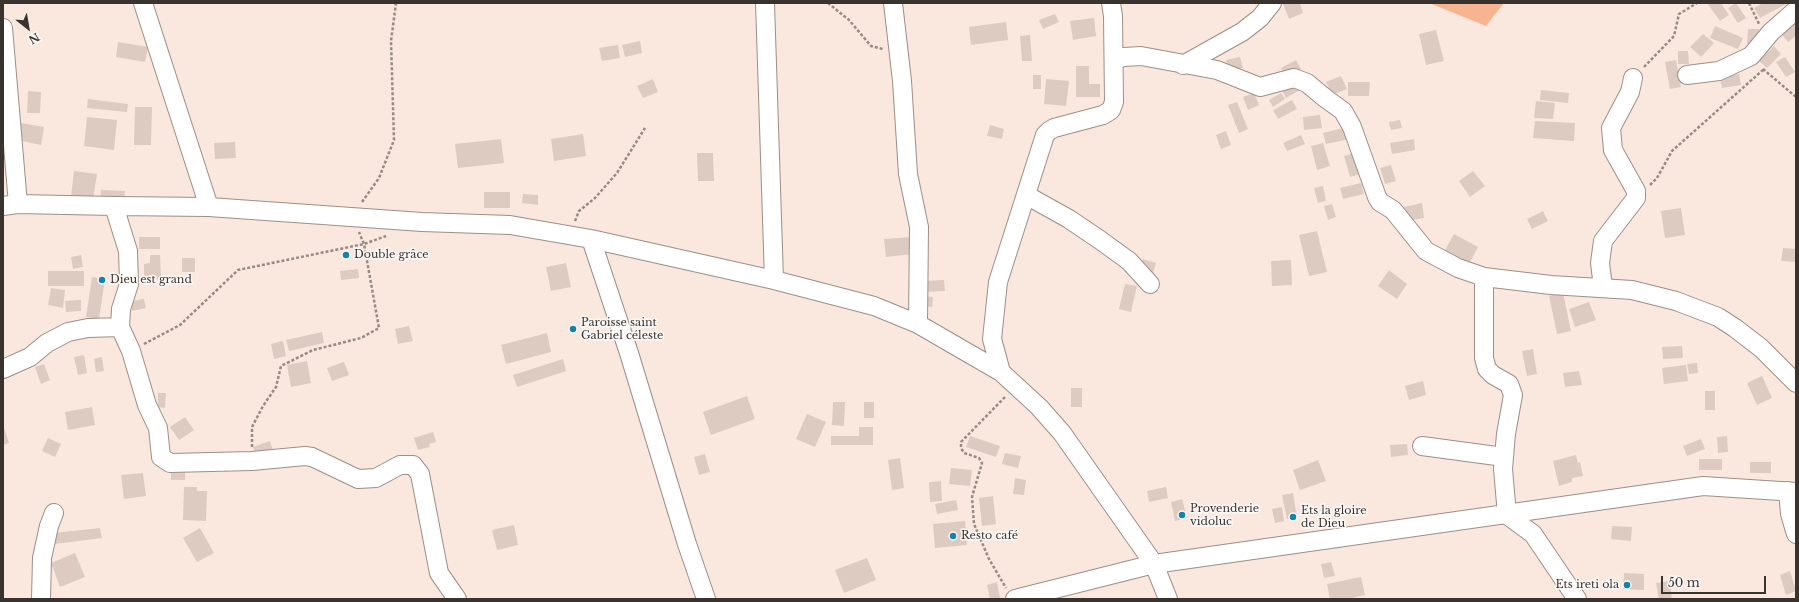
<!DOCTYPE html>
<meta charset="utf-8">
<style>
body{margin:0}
#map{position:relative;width:1799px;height:602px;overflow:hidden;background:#fae8df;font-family:"Libre Baskerville",serif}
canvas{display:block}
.frame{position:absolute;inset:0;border:4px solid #39332f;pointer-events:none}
.north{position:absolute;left:8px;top:8px;width:40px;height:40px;-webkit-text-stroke:3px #fcf9f7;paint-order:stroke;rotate:149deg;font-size:11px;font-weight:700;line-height:16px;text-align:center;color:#39332f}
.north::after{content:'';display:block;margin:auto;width:14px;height:18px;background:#39332f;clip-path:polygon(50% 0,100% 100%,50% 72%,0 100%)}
.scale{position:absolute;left:1661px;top:576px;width:105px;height:18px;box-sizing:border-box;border:2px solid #39332f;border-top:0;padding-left:5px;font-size:12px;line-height:14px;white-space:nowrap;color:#39332f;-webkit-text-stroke:3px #fcf9f7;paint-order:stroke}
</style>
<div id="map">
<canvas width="1799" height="602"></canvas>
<div class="frame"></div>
<div class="north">N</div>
<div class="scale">50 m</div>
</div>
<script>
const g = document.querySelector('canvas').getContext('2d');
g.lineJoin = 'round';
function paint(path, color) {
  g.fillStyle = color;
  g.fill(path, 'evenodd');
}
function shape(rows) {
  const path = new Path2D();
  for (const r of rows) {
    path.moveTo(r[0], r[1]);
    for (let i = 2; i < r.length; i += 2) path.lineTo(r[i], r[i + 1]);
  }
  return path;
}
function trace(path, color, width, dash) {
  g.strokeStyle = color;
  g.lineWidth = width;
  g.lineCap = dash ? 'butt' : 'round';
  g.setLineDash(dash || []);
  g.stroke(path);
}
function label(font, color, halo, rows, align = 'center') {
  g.font = font + ' "Libre Baskerville",serif';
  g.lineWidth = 3;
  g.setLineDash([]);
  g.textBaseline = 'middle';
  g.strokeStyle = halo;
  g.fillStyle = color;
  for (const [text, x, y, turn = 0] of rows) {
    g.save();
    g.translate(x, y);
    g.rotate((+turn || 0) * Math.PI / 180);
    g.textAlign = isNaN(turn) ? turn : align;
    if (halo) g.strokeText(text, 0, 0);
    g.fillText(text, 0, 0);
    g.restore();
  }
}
const green = shape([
 [1429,3,1504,3,1486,26]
]);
const building = shape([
 [1300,3,1303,13,1289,19,1283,4],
 [1707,3,1721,3,1729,15,1720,21],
 [1736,3,1746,18,1738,23,1728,8],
 [1763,3,1788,3,1760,18,1754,8],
 [1055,14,1059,22,1043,29,1039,20],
 [1094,18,1096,36,1073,40,1070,21],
 [1794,20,1796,22,1796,36,1788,42,1779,31],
 [1006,22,1008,40,971,45,969,27],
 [1715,26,1743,38,1738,49,1710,38],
 [1748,29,1759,29,1759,44,1747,44],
 [1436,30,1444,61,1426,65,1419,34],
 [1703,34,1714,43,1701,57,1690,47],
 [1030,35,1032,61,1022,61,1020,36],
 [640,41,642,53,625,57,622,45],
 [118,42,148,47,145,62,116,57],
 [618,45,620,58,602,61,599,48],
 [1774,46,1781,54,1767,68,1759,61],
 [1678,51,1688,51,1689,64,1678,64],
 [1240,57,1243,68,1228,71,1226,60],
 [1785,57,1795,72,1786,77,1776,62],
 [1296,60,1301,69,1285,77,1281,68],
 [1676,60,1681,87,1670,89,1665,62],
 [1076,66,1089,66,1089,84,1100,84,1100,97,1076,97],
 [1739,74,1741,85,1722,88,1720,77],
 [1033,75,1041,75,1041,89,1033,89],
 [1341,76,1347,89,1332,95,1326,82],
 [653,79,658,92,643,98,637,86],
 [1046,79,1069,81,1066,106,1044,104],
 [1295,80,1300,90,1286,98,1281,88],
 [1348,82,1370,82,1369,96,1348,96],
 [1541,90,1569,93,1568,103,1540,100],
 [28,91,41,92,40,113,27,113],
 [1254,93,1259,105,1248,110,1243,97],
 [1281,93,1285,99,1273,107,1269,100],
 [88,99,128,104,127,112,87,108],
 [1292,100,1297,109,1278,119,1273,110],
 [1536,101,1555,103,1553,119,1534,118],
 [1237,102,1248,129,1239,133,1228,105],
 [135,107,152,107,151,145,134,145],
 [1320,115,1322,128,1304,130,1303,117],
 [87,117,117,120,114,150,84,146],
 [1400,120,1402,128,1391,130,1389,122],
 [1535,121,1575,123,1574,141,1533,138],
 [21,123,44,127,41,145,17,140],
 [990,125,1004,129,1002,139,987,136],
 [1347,127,1350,139,1326,144,1323,133],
 [1226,131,1231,145,1221,149,1216,135],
 [583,134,586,156,554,161,551,139],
 [1301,135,1305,144,1287,151,1283,143],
 [501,139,504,163,458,168,455,144],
 [1414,139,1415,150,1392,154,1390,143],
 [235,142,236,158,215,159,214,143],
 [1323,143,1330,166,1317,170,1311,146],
 [697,153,713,153,714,181,698,181],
 [1354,153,1360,174,1350,177,1344,156],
 [1391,165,1396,181,1385,184,1380,168],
 [74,171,97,174,93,199,71,196],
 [1473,171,1485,186,1470,197,1459,181],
 [1361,183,1364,194,1343,199,1340,188],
 [1323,186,1326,201,1318,203,1314,188],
 [101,190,125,191,124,201,100,200],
 [484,192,510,192,510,208,484,208],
 [523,194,538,195,538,205,522,203],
 [1422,203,1424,218,1406,221,1404,207],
 [1332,204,1336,217,1328,220,1324,206],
 [1681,208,1685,235,1665,238,1661,211],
 [1543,211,1548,221,1532,229,1527,219],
 [1317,231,1327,272,1309,276,1299,235],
 [1454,234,1478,247,1468,266,1444,252],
 [139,237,160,237,160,249,139,249],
 [911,237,912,254,886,257,884,239],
 [1783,248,1796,249,1796,262,1781,261],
 [81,255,83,267,73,269,71,257],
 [150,255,160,255,161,279,144,280,144,264,150,263],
 [182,258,195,258,195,272,182,272],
 [1143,259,1156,263,1153,273,1140,269],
 [1291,260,1292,285,1272,286,1271,261],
 [566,263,571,287,551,291,546,267],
 [358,269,359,278,341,280,340,271],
 [1389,270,1407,284,1397,299,1378,286],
 [48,271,84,271,84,286,48,286],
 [92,277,105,279,99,319,86,317],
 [944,280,945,291,924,292,923,281],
 [1125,284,1137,286,1131,312,1119,309],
 [51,288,65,290,63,308,48,305],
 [1563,293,1571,331,1557,334,1549,296],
 [921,296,933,297,932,307,920,306],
 [144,299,146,308,132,311,131,301],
 [81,300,81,311,66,312,65,301],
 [1589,302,1596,320,1575,327,1569,309],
 [409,326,413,341,398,344,395,329],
 [322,332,324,343,289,351,286,340],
 [547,333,551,352,506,364,501,345],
 [283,341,286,356,274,359,271,344],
 [1682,346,1683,358,1663,359,1662,347],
 [1533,349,1537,374,1527,376,1522,351],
 [84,355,87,373,78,375,74,357],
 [102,357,104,371,96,372,94,359],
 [563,359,566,371,517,387,513,375],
 [307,361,311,383,291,387,287,365],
 [344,362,349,375,332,381,327,368],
 [1697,363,1698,373,1689,374,1687,364],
 [44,364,50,380,41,384,35,367],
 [1686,365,1688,381,1664,384,1662,368],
 [1579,371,1582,385,1565,387,1563,373],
 [1762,376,1772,398,1757,405,1747,383],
 [1423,381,1426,395,1409,400,1405,386],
 [1071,388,1082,388,1082,407,1071,407],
 [1705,391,1715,391,1715,410,1705,410],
 [158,393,166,393,165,408,158,407],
 [747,396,755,419,711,435,703,412],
 [833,402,845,402,844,426,832,425],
 [864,402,874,402,874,418,864,418],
 [92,407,95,425,68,430,65,412],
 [807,414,826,422,815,447,796,439],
 [185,417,194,430,179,440,170,427],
 [3,424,9,443,3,445],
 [859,427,873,427,873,445,831,445,831,436,859,436],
 [433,432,436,442,429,444,430,447,418,450,414,438],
 [970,436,1000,446,996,457,966,447],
 [1727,436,1728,452,1718,453,1717,437],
 [48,438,61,444,55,457,42,451],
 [1701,439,1705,449,1687,456,1683,446],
 [270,441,273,450,257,456,253,447],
 [1407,444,1408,455,1391,457,1390,445],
 [1005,453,1021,456,1018,468,1002,464],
 [705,454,710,472,699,475,694,457],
 [1576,455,1578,463,1580,462,1583,476,1572,478,1572,482,1559,486,1553,461],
 [900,458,904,488,892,490,888,460],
 [1699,459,1722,459,1722,470,1699,470],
 [1318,460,1326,481,1300,490,1293,470],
 [1750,462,1771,462,1771,473,1750,473],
 [951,468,972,470,970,486,949,484],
 [171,471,185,471,185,480,171,480],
 [143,473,146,496,124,499,121,475],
 [1015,478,1026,480,1024,495,1013,494],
 [941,481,942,501,930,502,929,482],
 [184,487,197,487,197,491,207,491,206,521,183,520],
 [1166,487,1168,498,1149,502,1147,491],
 [1293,493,1297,517,1287,519,1282,495],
 [993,496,996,524,982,526,979,498],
 [1182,499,1187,518,1175,521,1171,502],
 [956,500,958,510,937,514,935,504],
 [1282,507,1284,521,1275,523,1272,509],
 [965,521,967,545,935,548,933,524],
 [514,525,518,545,497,550,492,530],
 [1612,526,1632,527,1631,541,1611,539],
 [100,528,102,538,55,544,54,533],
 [200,528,214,553,197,562,183,538],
 [75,553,85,577,60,587,51,563],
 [867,558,876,580,844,593,835,570],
 [1331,562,1335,576,1324,578,1321,564],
 [1790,571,1796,591,1786,595,1780,575],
 [1624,573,1644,574,1644,590,1623,589],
 [1361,577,1365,595,1347,599,1330,599,1327,584],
 [1670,581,1672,599,1659,599,1656,583],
 [997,582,1000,598,990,599,987,585]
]);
const path = shape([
 [828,3,849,20,871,46,883,49],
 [1749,3,1759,24],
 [1644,67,1674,36,1679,14,1697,3],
 [1763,69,1796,97],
 [1650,185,1657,178,1672,151,1764,69],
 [362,202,379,178,394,140,391,41,396,3],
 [575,221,579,211,595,198,617,173,645,128],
 [144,344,180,325,238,270,364,244,386,236],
 [1005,397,961,442,961,448,964,453,979,458,982,463,972,497,974,524,989,559,1006,588],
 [252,447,252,427,263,406,276,387,281,366,313,350,361,338,379,328,364,244,359,232]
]);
const minor = shape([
 [143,3,209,207],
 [765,3,774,280],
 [893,3,902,81,908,174,919,227,918,324],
 [3,28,18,204],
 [1114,60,1124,57,1141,56,1217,70,1260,87,1294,78,1307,83,1325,98,1343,111,1352,127,1377,197,1380,202,1393,210,1426,251,1458,268,1484,277,1551,285,1632,290,1676,301,1718,317,1735,328,1761,348,1796,383],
 [1183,65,1242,32,1260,18,1272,3],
 [1687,75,1719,71,1751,56,1771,32,1796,10],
 [1026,195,1069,219,1100,240,1129,261,1150,284],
 [3,206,18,204,114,206,209,207,422,222,510,225,591,239,774,280,874,306,918,324,1001,372,1039,407,1062,433,1154,564,1168,599],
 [114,206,128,251,129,284,121,309,120,327,131,351,147,405,158,428,161,457,170,463,252,461,305,456,312,457,358,479,376,478,400,465,413,465,420,474,439,573,457,599],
 [591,239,629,353,687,544,706,599],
 [1484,277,1484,358,1487,369,1493,375,1509,384,1513,395,1506,434,1503,469,1507,515,1533,534,1577,599],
 [1603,287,1600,263,1603,241,1636,198,1636,191,1613,150,1611,128,1630,92,1633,78],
 [3,369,30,357,47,343,68,332,88,328,120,327],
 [1001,372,992,339,998,282,1045,135,1049,131,1054,128,1103,115,1111,110,1114,102,1113,16,1111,3],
 [1422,446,1504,457],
 [1788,491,1790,514,1796,534],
 [41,599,42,558,49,526,54,513],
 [1015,599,1154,564,1703,486,1796,492]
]);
const markers = [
 [346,255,4,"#1483aa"],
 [102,280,4,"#1483aa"],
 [573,329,4,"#1483aa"],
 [1182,515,4,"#1483aa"],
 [1293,517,4,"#1483aa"],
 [953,536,4,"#1483aa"],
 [1627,585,4,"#1483aa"]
];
const poiNames = [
 ["Double grâce",354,255],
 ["Dieu est grand",110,280],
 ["Paroisse saint",581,323],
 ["Gabriel céleste",581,336],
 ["Provenderie",1190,509],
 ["vidoluc",1190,522],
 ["Ets la gloire",1301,511],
 ["de Dieu",1301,524],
 ["Resto café",961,536],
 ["Ets ireti ola",1619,585,"right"]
];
paint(green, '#f8b490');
paint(building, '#ddcbc2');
trace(minor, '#9e8e85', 20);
trace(path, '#968b84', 2.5, [3, 2]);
trace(minor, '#fff', 18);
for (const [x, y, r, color] of markers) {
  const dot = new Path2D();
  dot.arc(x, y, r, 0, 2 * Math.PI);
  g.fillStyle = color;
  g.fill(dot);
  trace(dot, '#fcf9f7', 1.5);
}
label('11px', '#39332f', '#fcf9f7', poiNames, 'left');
</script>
